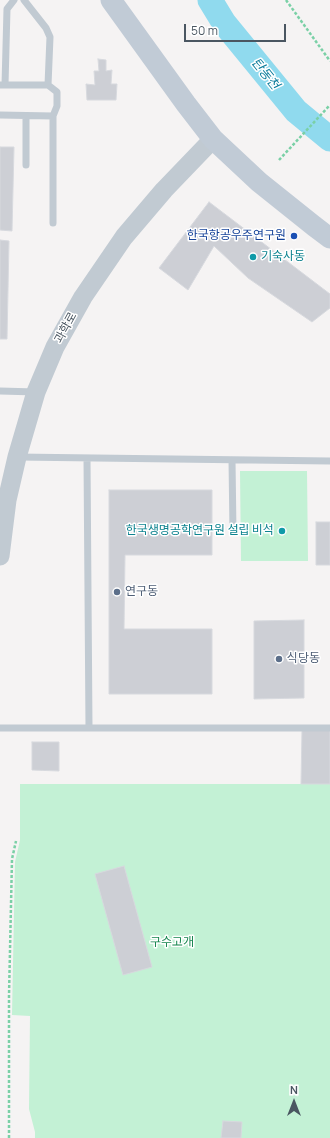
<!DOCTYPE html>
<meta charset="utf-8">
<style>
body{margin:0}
#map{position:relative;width:330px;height:1138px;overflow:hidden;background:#f5f3f3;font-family:Manrope,sans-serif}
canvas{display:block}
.north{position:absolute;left:274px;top:1082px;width:40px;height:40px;-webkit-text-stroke:3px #fff;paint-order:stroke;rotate:0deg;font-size:11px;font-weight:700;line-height:16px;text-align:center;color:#4a5661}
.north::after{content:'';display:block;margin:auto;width:14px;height:18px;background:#4a5661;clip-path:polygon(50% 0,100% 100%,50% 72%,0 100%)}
.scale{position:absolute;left:184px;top:24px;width:102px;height:18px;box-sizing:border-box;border:2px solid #4a5661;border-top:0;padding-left:5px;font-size:12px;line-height:14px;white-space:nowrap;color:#4a5661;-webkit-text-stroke:3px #fff;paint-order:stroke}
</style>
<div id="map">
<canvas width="330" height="1138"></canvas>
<div class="north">N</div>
<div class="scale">50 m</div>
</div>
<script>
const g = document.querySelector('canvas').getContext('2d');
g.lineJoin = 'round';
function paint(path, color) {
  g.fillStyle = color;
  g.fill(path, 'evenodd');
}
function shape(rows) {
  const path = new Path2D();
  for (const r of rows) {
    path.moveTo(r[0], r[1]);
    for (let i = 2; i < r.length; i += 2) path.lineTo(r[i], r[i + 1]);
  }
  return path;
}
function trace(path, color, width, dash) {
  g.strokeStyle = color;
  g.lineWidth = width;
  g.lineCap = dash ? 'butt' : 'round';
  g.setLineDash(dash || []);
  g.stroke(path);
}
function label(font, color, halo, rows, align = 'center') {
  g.font = font + ' Manrope,"Noto Sans KR",sans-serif';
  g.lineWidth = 3;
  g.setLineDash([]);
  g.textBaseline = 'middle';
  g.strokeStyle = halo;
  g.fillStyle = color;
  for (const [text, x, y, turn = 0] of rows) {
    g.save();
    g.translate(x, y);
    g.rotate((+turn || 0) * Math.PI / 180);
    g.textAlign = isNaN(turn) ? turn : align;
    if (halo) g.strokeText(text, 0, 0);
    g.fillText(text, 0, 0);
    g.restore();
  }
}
const green = shape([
 [240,471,307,471,308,561,241,561],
 [20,784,330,784,330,1138,35,1138,35,1132,29,1109,30,1016,12,1015,15,862,20,840]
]);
const river = shape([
 [210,0,224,23,296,111,330,139]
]);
const building = shape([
 [98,59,106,60,106,71,112,70,111,84,117,84,116,100,87,100,86,84,95,85,94,71,99,71,98,59],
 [0,147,14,147,12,231,0,230,0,147],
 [209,202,330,294,330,308,312,322,248,278,214,246,188,290,159,268,209,202],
 [0,240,9,241,7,339,0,339,0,240],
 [109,490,212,490,212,555,125,555,124,629,212,629,212,694,109,694,109,490],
 [316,522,330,522,330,565,316,565,316,522],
 [304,620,304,698,254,699,254,621,304,620],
 [302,730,330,730,330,784,301,784,302,730],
 [32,742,59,742,59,771,32,770,32,742],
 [124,866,152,967,123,975,95,874,124,866],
 [223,1121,242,1122,241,1138,221,1138,223,1121]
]);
const path = shape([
 [286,0,330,61],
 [279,160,330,105],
 [9,1138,9,996,12,859,16,841]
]);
const service = shape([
 [24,0,46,28,50,37,48,85,57,92,57,106,53,116,53,223],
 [0,85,48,85],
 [5,85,7,9,14,0],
 [0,115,53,116],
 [26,116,26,165],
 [0,391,36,392],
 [17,457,330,461],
 [87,458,89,728],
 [232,460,233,532],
 [0,728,330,728]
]);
const tertiary = shape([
 [0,556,7,500,17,457,36,392,55,347,83,297,124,237,164,190,213,139]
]);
const secondary = shape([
 [111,0,186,104,213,139,259,182,314,226,330,238]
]);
const markers = [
 [294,236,4,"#1a4fb4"],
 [253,257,4,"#0f9aa8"],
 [282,531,4,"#0f9aa8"],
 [117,592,4,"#5c6f8a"],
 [279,659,4,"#5c6f8a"]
];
const transitNames = [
 ["한국항공우주연구원",286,236]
];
const cultureNames = [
 ["기숙사동",261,257],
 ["한국생명공학연구원 설립 비석",274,531,"right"]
];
const streetNames = [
 ["과학로",66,328,-61]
];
const serviceNames = [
 ["연구동",125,592],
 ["식당동",287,659]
];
const parkNames = [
 ["구수고개",172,943]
];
const waterNames = [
 ["탄동천",265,74,51]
];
paint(green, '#c3f1d5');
trace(river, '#90daee', 25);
paint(building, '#cdcfd5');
trace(building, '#d7d9de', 1);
trace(path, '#7ad0a6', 2.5, [3, 2]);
trace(service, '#c1cad2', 7);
trace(tertiary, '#c1cad2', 19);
trace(secondary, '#c1cbd6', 21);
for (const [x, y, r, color] of markers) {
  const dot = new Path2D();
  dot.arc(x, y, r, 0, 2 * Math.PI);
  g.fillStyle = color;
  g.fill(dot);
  trace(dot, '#fff', 1.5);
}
label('12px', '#164399', '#fff', transitNames, 'right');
label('12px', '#0d838f', '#fff', cultureNames, 'left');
label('12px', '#4a5661', '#fff', streetNames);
label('12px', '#4e5e75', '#fff', serviceNames, 'left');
label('12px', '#17864f', '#fff', parkNames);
label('italic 13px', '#0c7c9b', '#fff', waterNames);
</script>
